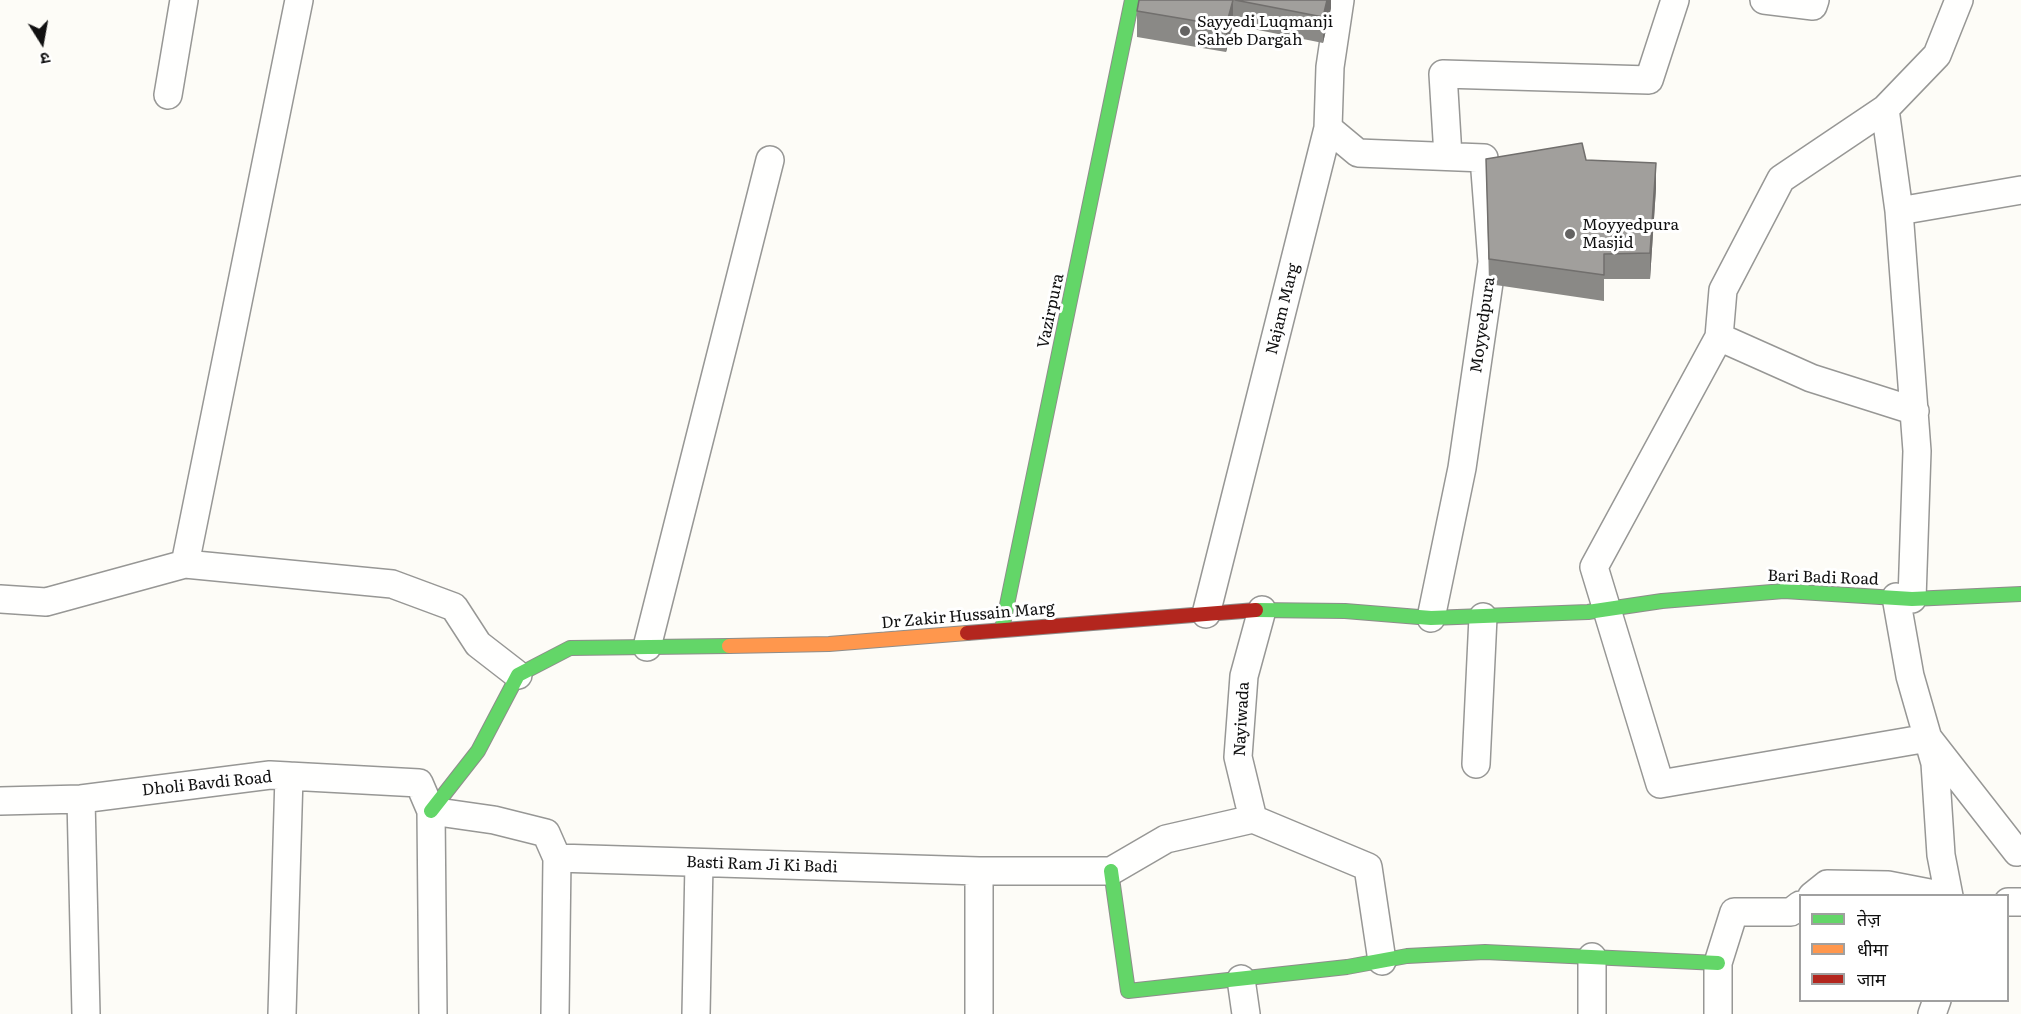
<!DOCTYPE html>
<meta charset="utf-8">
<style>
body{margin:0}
#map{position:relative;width:2021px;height:1014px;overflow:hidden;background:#fdfcf7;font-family:Literata,"Noto Sans Devanagari",serif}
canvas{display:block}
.legend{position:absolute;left:1799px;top:894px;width:210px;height:108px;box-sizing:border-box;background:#fff;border:2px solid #a0a0a0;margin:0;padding:8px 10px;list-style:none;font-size:18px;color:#111}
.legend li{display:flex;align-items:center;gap:12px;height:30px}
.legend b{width:30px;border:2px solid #a0a0a0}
.north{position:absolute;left:12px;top:12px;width:60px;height:60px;-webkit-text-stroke:4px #fff;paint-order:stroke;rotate:169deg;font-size:16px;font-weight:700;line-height:24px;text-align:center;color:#111}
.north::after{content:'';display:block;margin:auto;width:21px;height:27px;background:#111;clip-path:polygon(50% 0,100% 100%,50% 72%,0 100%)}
</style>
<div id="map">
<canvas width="2021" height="1014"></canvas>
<ul class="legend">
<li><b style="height:8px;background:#63d668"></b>तेज़</li>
<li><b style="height:8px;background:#ff974d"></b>धीमा</li>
<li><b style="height:8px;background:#b3261e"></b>जाम</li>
</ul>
<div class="north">उ</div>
</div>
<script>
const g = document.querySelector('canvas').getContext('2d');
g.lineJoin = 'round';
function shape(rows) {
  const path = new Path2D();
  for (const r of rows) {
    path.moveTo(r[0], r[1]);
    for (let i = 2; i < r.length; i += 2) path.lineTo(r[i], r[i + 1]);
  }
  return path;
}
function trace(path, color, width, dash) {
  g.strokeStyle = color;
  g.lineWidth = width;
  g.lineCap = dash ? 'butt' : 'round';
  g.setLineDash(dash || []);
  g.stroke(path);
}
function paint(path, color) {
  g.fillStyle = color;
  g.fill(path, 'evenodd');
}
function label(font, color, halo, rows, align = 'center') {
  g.font = font + ' Literata,serif';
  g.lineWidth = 6;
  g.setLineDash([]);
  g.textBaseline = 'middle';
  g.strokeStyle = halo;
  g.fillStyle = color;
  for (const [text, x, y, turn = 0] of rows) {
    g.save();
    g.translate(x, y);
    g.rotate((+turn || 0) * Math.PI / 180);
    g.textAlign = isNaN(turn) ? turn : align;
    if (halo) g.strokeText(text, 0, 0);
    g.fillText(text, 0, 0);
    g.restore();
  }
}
const street = shape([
 [1764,0,1813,6,1815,0],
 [168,95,184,0],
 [1885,109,1899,211,1917,451,1912,599],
 [1328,128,1358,153,1484,158,1492,262,1462,468,1431,618],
 [1448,156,1443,74,1649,80,1675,0],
 [1899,211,2021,190],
 [1719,337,1594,567,1660,784,1928,738,2017,852,2021,851],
 [1915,411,1811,378,1719,337,1723,290,1781,179,1885,109,1937,55,1959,0],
 [185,564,299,0],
 [1896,597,1910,676,1935,763,1941,855,1949,896],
 [0,599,46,602,185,564,392,584,454,607,478,644,518,675],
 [1206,614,1328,128,1330,67,1340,0],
 [647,647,770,160],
 [1476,764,1483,617],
 [81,799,86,1014],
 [0,801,81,799,270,775,419,783,431,811,433,1014],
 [431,811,494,820,546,833,557,858,979,871,1111,871,1166,839,1253,819,1238,757,1244,676,1262,610],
 [1253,819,1368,867,1382,961],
 [979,871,979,1014],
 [1812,896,1827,884,1888,885,1945,896],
 [2008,902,2021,902],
 [1592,957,1592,1014],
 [1241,979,1246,1014],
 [282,1014,289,776],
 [555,1014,557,858],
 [696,1014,699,863],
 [1718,1014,1718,963,1734,912,1791,912,1800,905],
 [1932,1014,1937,1000]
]);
const fast = shape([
 [1256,610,1345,611,1431,618,1588,612,1662,601,1784,591,1912,599,2021,594],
 [1002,629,1132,0],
 [431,811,478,751,518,675,570,648,729,646],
 [1111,871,1128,991,1347,967,1407,956,1485,952,1718,963]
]);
const slow = shape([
 [729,646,829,644,967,633]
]);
const jam = shape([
 [967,633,1256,610]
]);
const wall = shape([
 [1139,0,1331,0,1331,8,1323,43,1233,25,1226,52,1137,37,1137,11],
 [1486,159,1586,160,1656,188,1650,279,1604,279,1604,301,1489,284]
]);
const shadedWall = shape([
 [1233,0,1233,25,1226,52,1226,26],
 [1327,0,1331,0,1331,8,1323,43,1323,17],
 [1656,163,1656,188,1650,279,1650,253]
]);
const building = shape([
 [1139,0,1233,0,1226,26,1137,11,1139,0],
 [1235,0,1327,0,1323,17,1235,0],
 [1582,143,1586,160,1656,163,1650,253,1604,254,1604,275,1489,259,1486,159,1582,143]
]);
const markers = [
 [1185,31,6,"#646362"],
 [1570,234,6,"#646362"]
];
const poiNames = [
 ["Sayyedi Luqmanji",1197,22],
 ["Saheb Dargah",1197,40],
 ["Moyyedpura",1582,225],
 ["Masjid",1582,243]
];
const streetNames = [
 ["Najam Marg",1283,309,-76],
 ["Vazirpura",1051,311,-78],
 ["Moyyedpura",1483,325,-82],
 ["Bari Badi Road",1823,578,2],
 ["Dr Zakir Hussain Marg",968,616,-5],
 ["Nayiwada",1242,719,-87],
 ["Dholi Bavdi Road",207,784,-6],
 ["Basti Ram Ji Ki Badi",762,865,2]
];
trace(street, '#979795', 30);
trace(fast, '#8e8d8b', 16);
trace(slow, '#8e8d8b', 16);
trace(jam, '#8e8d8b', 16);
trace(street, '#fffffe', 27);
trace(fast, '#63d668', 14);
trace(slow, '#ff974d', 14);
trace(jam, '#b3261e', 14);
paint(wall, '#8a8986');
paint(shadedWall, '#716f6d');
paint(building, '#a19f9c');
trace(building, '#716f6d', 1.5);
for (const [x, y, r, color] of markers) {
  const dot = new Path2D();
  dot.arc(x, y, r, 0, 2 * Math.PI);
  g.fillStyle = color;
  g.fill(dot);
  trace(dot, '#fff', 2);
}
label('16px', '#111', '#fff', poiNames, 'left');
label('16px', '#111', '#fff', streetNames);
</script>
